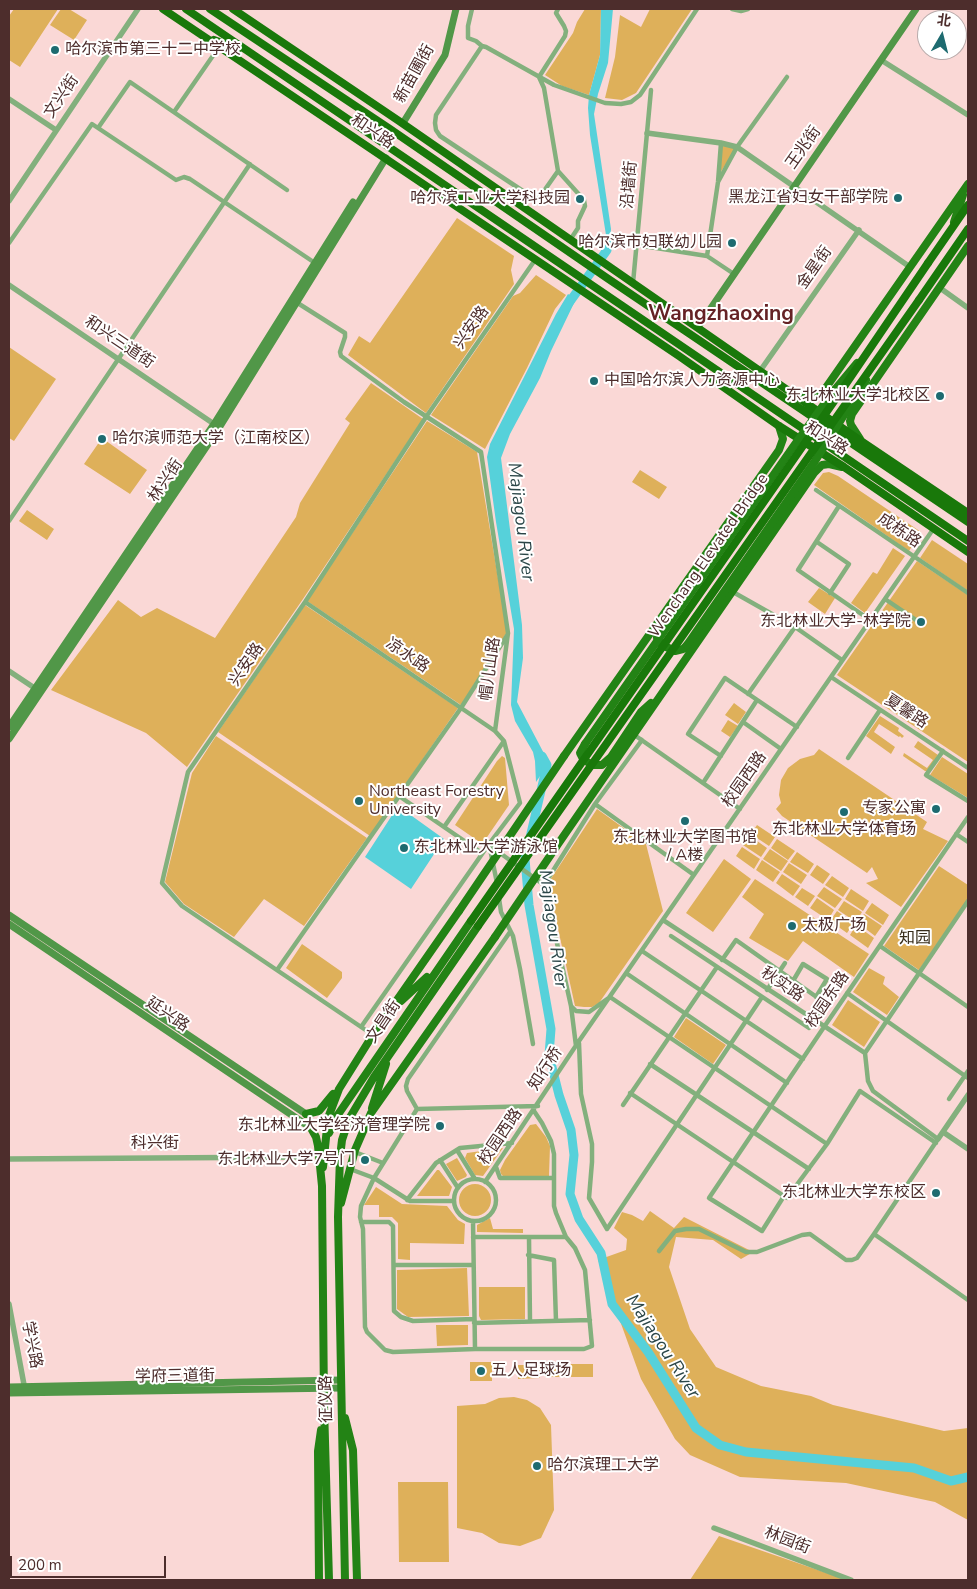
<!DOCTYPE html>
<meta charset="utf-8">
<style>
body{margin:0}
#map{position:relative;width:977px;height:1589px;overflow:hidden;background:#fad8d6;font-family:"Nunito Sans","Noto Sans SC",sans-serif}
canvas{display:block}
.frame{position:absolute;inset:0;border:10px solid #4d2d2c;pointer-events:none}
.north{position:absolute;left:917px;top:10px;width:50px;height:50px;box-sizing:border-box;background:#fff;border:1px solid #b8abab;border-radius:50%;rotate:8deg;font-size:14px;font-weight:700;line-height:20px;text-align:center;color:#4d2d2c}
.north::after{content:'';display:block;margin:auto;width:18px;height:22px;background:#1e6b70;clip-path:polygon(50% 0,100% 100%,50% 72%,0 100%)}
.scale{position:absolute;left:10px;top:1556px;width:156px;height:22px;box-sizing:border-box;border:2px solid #4d2d2c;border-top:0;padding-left:6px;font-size:15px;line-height:18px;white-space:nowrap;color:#4d2d2c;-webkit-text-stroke:4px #fff;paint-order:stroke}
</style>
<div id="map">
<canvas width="977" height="1589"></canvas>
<div class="frame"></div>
<div class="north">北</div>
<div class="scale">200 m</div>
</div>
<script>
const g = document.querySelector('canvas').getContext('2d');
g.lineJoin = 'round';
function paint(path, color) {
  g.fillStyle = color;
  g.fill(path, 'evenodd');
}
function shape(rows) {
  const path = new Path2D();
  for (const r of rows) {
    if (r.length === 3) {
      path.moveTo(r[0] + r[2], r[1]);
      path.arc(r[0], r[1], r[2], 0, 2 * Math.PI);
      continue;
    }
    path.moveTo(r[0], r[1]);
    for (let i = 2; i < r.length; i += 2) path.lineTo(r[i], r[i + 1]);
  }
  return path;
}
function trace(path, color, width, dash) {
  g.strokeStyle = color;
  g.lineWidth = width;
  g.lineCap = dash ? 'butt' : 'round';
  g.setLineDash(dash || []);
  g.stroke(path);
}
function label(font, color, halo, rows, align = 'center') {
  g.font = font + ' "Nunito Sans","Noto Sans SC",sans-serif';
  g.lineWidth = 4;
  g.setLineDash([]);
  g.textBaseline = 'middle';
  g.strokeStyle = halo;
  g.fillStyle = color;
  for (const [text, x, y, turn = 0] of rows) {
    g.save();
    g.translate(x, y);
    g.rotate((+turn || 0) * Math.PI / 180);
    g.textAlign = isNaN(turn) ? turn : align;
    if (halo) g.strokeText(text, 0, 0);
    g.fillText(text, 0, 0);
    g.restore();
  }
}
const green = shape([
 [14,9,58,9,20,67,9,60,9,16],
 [61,9,69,9,87,20,74,40,50,25],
 [585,9,601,9,600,55,589,95,562,86,545,75,573,33,577,22],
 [650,9,692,9,636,93,622,100,605,98,615,57,620,15,641,27],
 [722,145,737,147,720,173],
 [457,218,514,256,511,270,514,284,426,413,348,355,359,336,370,343],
 [536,275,566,295,555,309,527,368,485,449,431,415,513,296,520,293],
 [9,347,56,379,14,441,9,438],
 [371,383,423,419,303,599,187,767,146,733,51,690,118,600,141,617,157,608,215,638,296,517,300,503,350,423,345,419],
 [427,421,477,452,507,632,461,705,307,601],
 [102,438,147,470,130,494,84,464],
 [640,470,667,487,659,499,632,482],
 [829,472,838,476,921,532,909,551,814,485,823,473],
 [27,510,54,529,47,540,19,521],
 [932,540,968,564,968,591,920,558],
 [893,548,905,556,865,613,851,603,873,572,877,574],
 [917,561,968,595,968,762,837,675],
 [819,588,835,598,825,614,808,602],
 [305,605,458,708,370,836,218,732],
 [734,703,746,712,738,724,725,715],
 [880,716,899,728,898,731,904,736,902,738,900,736,899,737,879,724,874,732,895,747,891,754,866,736],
 [728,720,738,726,730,737,721,731],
 [216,736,367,838,304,926,264,899,234,937,184,904,165,882,192,773],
 [918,741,938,755,927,771,925,771,903,756,904,753,927,768,933,760,914,747],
 [819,749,927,822,923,829,948,841,901,907,866,883,878,879,872,867,867,873,782,816,776,809,781,803,779,795,781,780,788,768,800,759,814,755],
 [502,756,505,758,509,805,483,843,481,843,455,825,497,761],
 [942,757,968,774,968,798,930,775],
 [597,809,646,844,663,911,599,1003,592,1007,584,1007,575,1006,548,883],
 [757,825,775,837,769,846,751,834],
 [750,836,767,848,761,857,743,845],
 [777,839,795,851,788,860,771,848],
 [742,847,760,859,754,869,736,856],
 [770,849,788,861,781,871,763,859],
 [797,852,814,864,808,873,790,862],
 [724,859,751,879,713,932,686,913],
 [762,860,780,872,773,882,756,870],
 [789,863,807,875,801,884,783,872],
 [817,865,830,874,823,884,810,875],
 [939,866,968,885,968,899,919,970,884,946],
 [782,874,800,886,793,896,776,883],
 [832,876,849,888,843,897,825,885],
 [755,879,869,954,854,977,803,941,788,961,749,938,764,914,742,897],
 [824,887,842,899,835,908,817,896],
 [802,888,815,896,808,906,795,897],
 [851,889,869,901,863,911,845,899],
 [817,898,834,910,828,920,810,908],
 [844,901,862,912,856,922,838,910],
 [872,903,889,915,883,925,865,913],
 [837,911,854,923,847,933,830,921],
 [864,914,882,926,875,936,858,923],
 [856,925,874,938,868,948,850,935],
 [302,944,342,972,342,978,327,998,286,968],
 [869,968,885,977,883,984,899,997,887,1015,853,992],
 [848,1000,880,1022,864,1047,832,1025],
 [686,1018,726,1045,713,1064,674,1037],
 [536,1124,546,1137,550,1146,549,1176,504,1177,501,1174,500,1170,505,1160,530,1125],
 [503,1148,483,1176,475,1175,465,1158,467,1153],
 [457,1158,467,1175,466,1177,457,1181,446,1164],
 [437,1170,439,1170,452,1187,449,1196,417,1196],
 [475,1200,16],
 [376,1187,402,1204,447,1206,458,1220,465,1224,464,1244,410,1243,410,1260,398,1259,398,1223,392,1217,379,1217,379,1205,364,1205],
 [650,1211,674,1228,684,1217,753,1252,755,1251,741,1259,713,1240,676,1237,669,1267,690,1329,716,1367,761,1386,811,1396,833,1405,944,1431,968,1428,968,1520,935,1502,846,1483,740,1477,690,1455,675,1439,641,1379,598,1260,626,1250,627,1239,614,1228,622,1212,632,1215,643,1221],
 [490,1218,493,1229,523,1229,523,1233,477,1232,477,1225],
 [467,1268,469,1316,408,1317,397,1309,397,1270],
 [479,1287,525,1287,525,1319,481,1320,479,1316],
 [436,1325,468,1325,468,1345,437,1346],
 [470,1362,492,1362,492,1381,470,1381],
 [567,1364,567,1377,545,1377,545,1365],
 [571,1364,593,1364,593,1377,571,1377],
 [518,1365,540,1365,540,1378,518,1379],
 [514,1397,527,1400,540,1408,551,1425,554,1510,541,1538,520,1546,499,1543,482,1533,457,1528,457,1406,485,1404,499,1398],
 [398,1482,448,1482,449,1562,399,1562],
 [719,1536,847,1580,690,1580]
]);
const water = shape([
 [601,9,613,9,608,63,598,94,594,114,611,229,610,241,607,255,601,251,606,235,590,135,588,108,589,95,600,55],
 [568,294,576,299,551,351,540,378,510,434,501,458,522,625,523,658,517,702,549,763,536,782,535,761,533,752,515,721,511,705,514,629,496,522,487,457,490,444,556,314],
 [398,806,444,839,411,889,365,857]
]);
const river = shape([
 [566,307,607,250,608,243],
 [542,756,547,765,525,859,529,905,551,1029,549,1055,559,1095,571,1130,574,1155,570,1194,579,1219,601,1253,612,1304,648,1352,696,1428,720,1445,746,1452,914,1468,951,1481,968,1477]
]);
const minor = shape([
 [472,9,468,26,468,38,476,41,482,46],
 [558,9,556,13,564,26,566,31,565,36,539,77,544,88,558,171,584,200,585,206,578,221,578,228,570,240],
 [732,9,741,11,748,9],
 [174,112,219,47],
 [98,128,176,180,184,177,190,179,315,263],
 [558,171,539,198,535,199,440,136,436,130,435,123,436,115,482,46,486,47,554,85,605,103,621,104,631,102,640,95,697,9],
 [718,182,737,147,787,77],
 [9,243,92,124,98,128,130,82,287,190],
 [637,245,707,256,734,274],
 [707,256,718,182,721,143],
 [633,283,651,90],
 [296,302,345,333,345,337,340,352,341,356,404,402,481,452,508,633,495,731,504,741,520,803,489,844,361,1027],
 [816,490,968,593],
 [839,506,798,570,870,620],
 [9,521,250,164],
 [817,542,849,564,830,593],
 [733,592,795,627,842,660],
 [885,599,916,620],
 [305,602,495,731],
 [831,677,968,768],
 [748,694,795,627],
 [743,722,781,749],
 [633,734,740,809],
 [943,751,926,775,968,801],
 [721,756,688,734,725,678,797,727],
 [848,758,880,710],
 [703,783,757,700],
 [399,796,444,827],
 [595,804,694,875],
 [956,834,968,842],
 [489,844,497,883],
 [489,845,544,885],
 [482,853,444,827,504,741],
 [499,898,501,912,513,936,520,969,533,1044],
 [663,920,865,1053,868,1081,873,1091,938,1139,874,1234,968,1300],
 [671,936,809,1028],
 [880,946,968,1007],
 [642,951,803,1059],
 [722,960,736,940,825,1003,814,1021],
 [277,970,461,708,508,634],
 [626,973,787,1083],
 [793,981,803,964,827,979,816,997],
 [767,990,785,963],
 [847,993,968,1078],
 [571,1006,576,1011,589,1012,610,997,827,1144],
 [373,1035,182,906,162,883,164,874,188,772,305,602,426,417,535,260],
 [579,1043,581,1094,592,1144,592,1162,589,1198,607,1229,762,997],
 [576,1046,571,1006,544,885,595,804,642,740],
 [865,1053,968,901],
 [650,1064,809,1169],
 [630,1093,787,1198,827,1144,860,1091,936,1143],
 [949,1099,968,1071],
 [623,1105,717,967],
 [417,1109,407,1091,406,1086,408,1079,510,932],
 [457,1150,475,1179],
 [355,1152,383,1163],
 [440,1160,458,1188],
 [496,1167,500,1178,553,1178],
 [350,1169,374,1178,361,1206,360,1217,363,1229,365,1327,367,1332,385,1350,393,1352,475,1349],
 [475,1200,21],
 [485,1182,579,1041,934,528],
 [784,1196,762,1231,709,1198,824,1027,968,817],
 [407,1200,436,1163,460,1148,512,1143],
 [454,1201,410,1201,374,1178,417,1109,538,1106],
 [473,1221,475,1349,584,1349,592,1346,585,1270,575,1248,566,1237,556,1213,554,1206,554,1154,551,1141,542,1123,534,1111],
 [361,1222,389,1222,393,1226,394,1311,401,1317,413,1321,474,1319],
 [473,1237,566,1237],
 [529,1238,530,1321],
 [659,1251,675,1231,686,1229,699,1229,746,1252,757,1252,802,1235,810,1234,846,1260,852,1260,857,1258,874,1234],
 [528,1255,554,1260,556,1321],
 [394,1265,472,1265],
 [474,1323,590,1320]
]);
const tertiary = shape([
 [881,60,968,115],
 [9,99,56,130],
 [647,133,721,143,737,147,910,267],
 [9,201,138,9],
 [9,285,214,424],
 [940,288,968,308],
 [760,371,859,230],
 [9,671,36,689],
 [943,1132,968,1149],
 [938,1139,968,1095],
 [9,1159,301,1157],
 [9,1304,25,1390],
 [714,1528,851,1580]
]);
const secondary = shape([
 [403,123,445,55,456,9],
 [698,327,916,9],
 [9,727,214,424,353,202],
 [9,739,219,428,386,158],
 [9,915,306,1114],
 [9,924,311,1128],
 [9,1387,341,1380],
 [9,1393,341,1388]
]);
const primary = shape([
 [954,222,963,195],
 [793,393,809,396,818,395,825,389,968,184],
 [860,439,851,425,850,421,852,414,968,246],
 [658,622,657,638,662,645,675,651,683,649,687,645],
 [585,744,580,753,583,759,592,765,602,765,611,757,641,712,651,703],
 [564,756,779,450,783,439,779,426],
 [556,847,814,473,822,465,829,464,842,467],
 [401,1001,427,977],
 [372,1108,386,1064],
 [306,1114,319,1111,333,1094],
 [311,1128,316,1137,318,1146,322,1186,324,1406,329,1580],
 [329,1133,337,1116,471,921],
 [323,1167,328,1118,339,1089,374,1033,459,911],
 [341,1203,355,1150,371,1113,495,937],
 [345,1418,353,1450,357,1580],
 [319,1580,318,1451,321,1430],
 [345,1580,338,1217,340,1157,342,1140,349,1119,374,1077,478,926]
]);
const trunk = shape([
 [163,9,679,356,779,426,844,467,968,552],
 [186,9,968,541],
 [210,9,390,129,607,278,968,522],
 [233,9,399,121,861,441,968,513],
 [214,40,238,49],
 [928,263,968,205],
 [919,300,968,229]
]);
const primaryBridge = shape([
 [687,645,815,461,866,380],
 [585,744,793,447,832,393,857,363],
 [459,911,564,756],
 [495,937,556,847]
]);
const trunkBridge = shape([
 [471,921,837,397,928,263],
 [478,926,919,300]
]);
const markers = [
 [55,50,5,"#1e6b70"],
 [898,198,5,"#1e6b70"],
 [580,199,5,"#1e6b70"],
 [732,243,5,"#1e6b70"],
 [594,381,5,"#1e6b70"],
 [940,396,5,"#1e6b70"],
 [102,439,5,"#1e6b70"],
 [921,622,5,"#1e6b70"],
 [359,801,5,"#1e6b70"],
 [936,809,5,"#1e6b70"],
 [844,812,5,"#1e6b70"],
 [685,821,5,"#1e6b70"],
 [404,848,5,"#1e6b70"],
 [792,926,5,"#1e6b70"],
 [440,1126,5,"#1e6b70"],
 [365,1160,5,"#1e6b70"],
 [936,1193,5,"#1e6b70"],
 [481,1371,5,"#1e6b70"],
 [537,1466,5,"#1e6b70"]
];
const poiNames = [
 ["哈尔滨市第三十二中学校",65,50,"left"],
 ["黑龙江省妇女干部学院",888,198],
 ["哈尔滨工业大学科技园",570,199],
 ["哈尔滨市妇联幼儿园",722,243],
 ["中国哈尔滨人力资源中心",604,381,"left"],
 ["东北林业大学北校区",930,396],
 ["哈尔滨师范大学（江南校区）",112,439,"left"],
 ["东北林业大学-林学院",911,622],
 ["Northeast Forestry",369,792,"left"],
 ["University",369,810,"left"],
 ["专家公寓",926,809],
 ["东北林业大学体育场",844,830,"center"],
 ["东北林业大学图书馆",685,838,"center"],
 ["/ A楼",685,856,"center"],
 ["东北林业大学游泳馆",414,848,"left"],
 ["太极广场",802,926,"left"],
 ["东北林业大学经济管理学院",430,1126],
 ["东北林业大学7号门",355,1160],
 ["东北林业大学东校区",926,1193],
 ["五人足球场",491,1371,"left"],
 ["哈尔滨理工大学",547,1466,"left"]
];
const streetNames = [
 ["新苗圃街",415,74,-61],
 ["文兴街",62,97,-56],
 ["和兴路",372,132,34],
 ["王兆街",804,148,-55],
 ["沿墙街",630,185,-85],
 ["金星街",815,268,-55],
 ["兴安路",472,328,-55],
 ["和兴三道街",119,343,34],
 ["和兴路",826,439,33],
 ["林兴街",166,481,-56],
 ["成栋路",899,531,34],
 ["Wenchang Elevated Bridge",709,556,-55],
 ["凉水路",407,656,34],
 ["兴安路",247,665,-56],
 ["帽儿山路",491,669,-82],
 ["夏馨路",906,712,33],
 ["校园西路",745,780,-55],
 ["秋实路",782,985,34],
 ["校园东路",828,1000,-56],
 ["延兴路",167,1015,34],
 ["文昌街",384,1022,-56],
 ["知行桥",546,1069,-57],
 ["校园西路",501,1137,-56],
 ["科兴街",155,1144],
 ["学兴路",31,1345,79],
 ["学府三道街",175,1377,-1],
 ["征仪路",327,1399,-91],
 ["林园街",787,1541,21]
];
const parkNames = [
 ["知园",915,939]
];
const waterNames = [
 ["Majiagou River",520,522,83],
 ["Majiagou River",552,929,82],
 ["Majiagou River",662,1347,57]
];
const districtNames = [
 ["Wangzhaoxing",721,315]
];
paint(green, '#deb05a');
paint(water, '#56d1da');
trace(river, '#56d1da', 9);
trace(minor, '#83b07d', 4.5);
trace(tertiary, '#83b07d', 5.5);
trace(secondary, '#519748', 7);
trace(primary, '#238315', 8);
trace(trunk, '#19780a', 8);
trace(primaryBridge, '#238315', 8);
trace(trunkBridge, '#19780a', 8);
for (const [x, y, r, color] of markers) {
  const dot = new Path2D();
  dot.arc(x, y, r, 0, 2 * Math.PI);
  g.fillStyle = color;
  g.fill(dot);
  trace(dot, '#fff', 2);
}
label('16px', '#4d2d2c', '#fff', poiNames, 'right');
label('16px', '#4d2d2c', '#fff', streetNames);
label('16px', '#362c1a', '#fff', parkNames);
label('italic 18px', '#2b4648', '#fff', waterNames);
label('bold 21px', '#652225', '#fff', districtNames);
</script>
